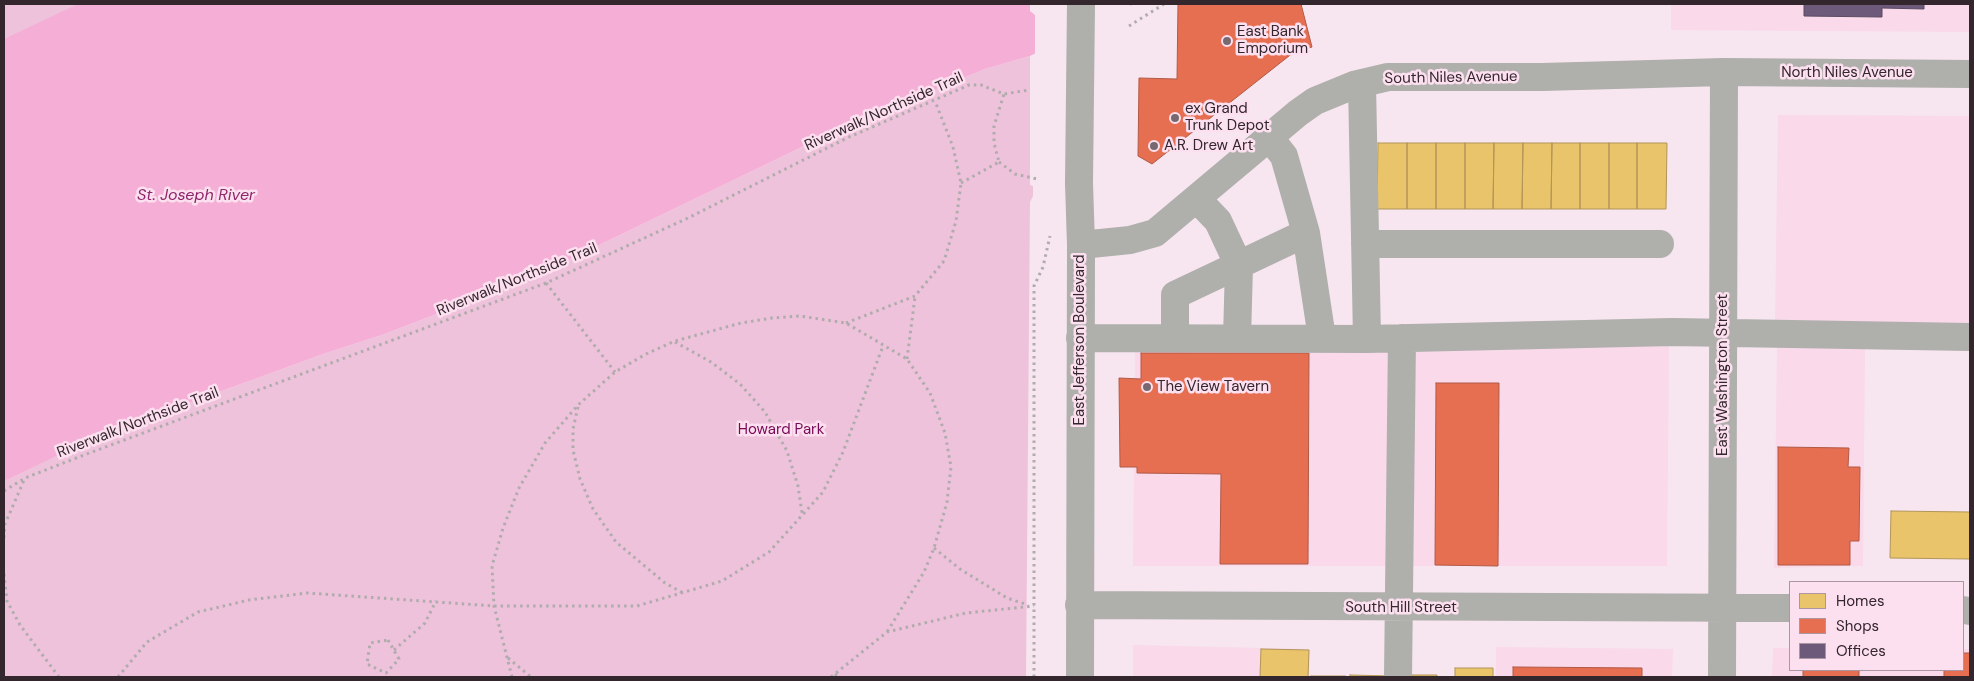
<!DOCTYPE html>
<style>
body{margin:0}
#map{position:relative;width:1974px;height:681px;overflow:hidden;background:#f7e6ef;font-family:"DM Sans",sans-serif}
canvas{display:block}
.frame{position:absolute;inset:0;border:5px solid #33262d;pointer-events:none}
.legend{position:absolute;left:1789px;top:581px;width:175px;height:90px;box-sizing:border-box;background:#fde0ef;border:1px solid #ac96a1;margin:0;padding:6px 9px;list-style:none;font-size:15px;color:#33262d}
.legend li{display:flex;align-items:center;gap:10px;height:25px}
.legend b{width:25px;border:1px solid #ac96a1}
</style>
<div id="map">
<canvas width="1974" height="681"></canvas>
<div class="frame"></div>
<ul class="legend">
<li><b style="height:14px;background:#e9c46a"></b>Homes</li>
<li><b style="height:14px;background:#e76f51"></b>Shops</li>
<li><b style="height:14px;background:#6d597a"></b>Offices</li>
</ul>
</div>
<script>
const g = document.querySelector('canvas').getContext('2d');
g.lineJoin = 'round';
function paint(path, color) {
  g.fillStyle = color;
  g.fill(path, 'evenodd');
}
function shape(rows) {
  const path = new Path2D();
  for (const r of rows) {
    path.moveTo(r[0], r[1]);
    for (let i = 2; i < r.length; i += 2) path.lineTo(r[i], r[i + 1]);
  }
  return path;
}
function trace(path, color, width, dash) {
  g.strokeStyle = color;
  g.lineWidth = width;
  g.lineCap = dash ? 'butt' : 'round';
  g.setLineDash(dash || []);
  g.stroke(path);
}
function label(font, color, halo, rows, align = 'center') {
  g.font = font + ' "DM Sans",sans-serif';
  g.lineWidth = 5;
  g.setLineDash([]);
  g.textBaseline = 'middle';
  g.strokeStyle = halo;
  g.fillStyle = color;
  for (const [text, x, y, turn = 0] of rows) {
    g.save();
    g.translate(x, y);
    g.rotate((+turn || 0) * Math.PI / 180);
    g.textAlign = isNaN(turn) ? turn : align;
    if (halo) g.strokeText(text, 0, 0);
    g.fillText(text, 0, 0);
    g.restore();
  }
}
const built = shape([
 [1671,4,1970,4,1970,32,1671,30],
 [1778,115,1970,116,1970,324,1775,323],
 [1669,344,1667,566,1133,566,1135,346],
 [1777,347,1865,348,1863,566,1774,568],
 [1133,645,1310,649,1309,677,1133,677],
 [1496,647,1673,649,1672,677,1496,677],
 [1773,648,1790,648,1790,670,1963,670,1963,649,1970,649,1970,677,1772,677]
]);
const green = shape([
 [4,4,97,4,4,53],
 [1030,56,1030,185,1033,186,1033,196,1030,202,1026,677,4,677,4,481,9,478,101,435,326,353,382,335,533,277,835,131,985,69]
]);
const water = shape([
 [78,4,1134,4,1030,56,985,69,835,131,533,277,382,335,326,353,101,435,4,481,4,39]
]);
const pier = shape([
 [1030,4,1130,4,1130,9,1035,56,1035,15,1030,11]
]);
const homes = shape([
 [1378,143,1407,143,1407,209,1377,209,1378,143],
 [1407,143,1436,143,1436,209,1407,209,1407,143],
 [1436,143,1465,143,1465,209,1436,209,1436,143],
 [1465,143,1494,143,1493,209,1465,209,1465,143],
 [1494,143,1523,143,1522,209,1493,209,1494,143],
 [1523,143,1552,143,1551,209,1522,209,1523,143],
 [1552,143,1580,143,1580,209,1551,209,1552,143],
 [1580,143,1609,143,1609,209,1580,209,1580,143],
 [1609,143,1637,143,1637,209,1609,209,1609,143],
 [1637,143,1667,143,1666,209,1637,209,1637,143],
 [1891,511,1970,512,1970,559,1890,558,1891,511],
 [1261,649,1309,650,1308,677,1260,677,1261,649],
 [1455,668,1493,668,1493,677,1455,677,1455,668],
 [1350,675,1390,676,1390,677,1350,677,1350,675],
 [1410,675,1437,675,1437,677,1410,677,1410,675],
 [1311,676,1346,676,1346,677,1311,677,1311,676]
]);
const shops = shape([
 [1178,4,1301,4,1312,47,1294,52,1152,164,1138,156,1139,78,1177,79,1178,4],
 [1141,353,1309,353,1308,564,1220,564,1221,474,1137,473,1137,467,1120,467,1119,378,1141,379,1141,353],
 [1436,383,1499,383,1498,566,1435,565,1436,383],
 [1778,447,1849,448,1848,467,1860,467,1859,541,1850,541,1850,565,1778,565,1778,447],
 [1963,653,1970,653,1970,677,1944,677,1944,670,1963,670,1963,653],
 [1513,667,1642,668,1642,677,1513,677,1513,667],
 [1803,670,1859,670,1859,677,1803,677,1803,670]
]);
const offices = shape([
 [1804,4,1924,4,1924,9,1882,8,1882,17,1804,16,1804,4]
]);
const path = shape([
 [1129,26,1164,4],
 [999,162,1015,174,1037,179],
 [961,183,999,162,994,143,994,126,1004,94],
 [546,283,615,372],
 [846,323,915,296,944,261,956,221,961,183,953,147,935,101],
 [675,342,711,362,740,384,765,412,787,451,798,486,802,513],
 [907,359,915,297],
 [578,407,573,429,573,450,580,479,593,509,616,542,665,583,683,593],
 [4,491,25,478,84,455,546,283,688,218,847,138,969,85,981,85,1004,94,1029,90],
 [4,538,5,524,25,478],
 [934,548,960,569,1007,598,1028,605],
 [4,574,7,601,20,625,59,677],
 [388,640,399,659,386,673,367,664,370,643,388,640],
 [394,650,425,623,436,601],
 [508,658,531,677],
 [835,674,839,677],
 [118,677,147,642,198,612,249,600,307,593,494,606,637,606,722,581,769,552,823,492,843,452,883,346],
 [512,677,494,606,492,566,503,528,519,488,545,443,578,405,615,372,646,354,675,341,741,323,772,318,800,316,846,323,907,359,930,393,945,433,951,467,947,502,934,548,924,572,887,632],
 [831,677,887,632,966,613,1034,606],
 [1034,677,1034,286,1043,267,1050,236]
]);
const minor = shape([
 [1362,83,1367,339],
 [1079,183,1081,245,1080,677],
 [1197,199,1218,221,1239,266,1237,338],
 [1306,233,1322,338],
 [1365,244,1660,244],
 [1081,245,1130,240,1155,233,1298,113,1315,101,1354,85,1388,77,1542,77,1724,72,1970,74],
 [1080,338,1367,339,1672,332,1970,337],
 [1175,338,1175,295,1306,233,1284,156,1269,137],
 [1079,605,1790,608],
 [1963,610,1970,611],
 [1398,677,1402,338],
 [1722,677,1724,72]
]);
const minorBridge = shape([
 [1079,183,1081,4]
]);
const markers = [
 [1227,41,5,"#786971"],
 [1175,118,5,"#786971"],
 [1154,146,5,"#786971"],
 [1147,387,5,"#786971"]
];
const poiNames = [
 ["East Bank",1237,32],
 ["Emporium",1237,49],
 ["ex Grand",1185,109],
 ["Trunk Depot",1185,126],
 ["A.R. Drew Art",1164,146],
 ["The View Tavern",1157,387]
];
const streetNames = [
 ["North Niles Avenue",1847,73],
 ["South Niles Avenue",1451,78,-1],
 ["Riverwalk/Northside Trail",884,112,-24],
 ["Riverwalk/Northside Trail",517,280,-22],
 ["East Jefferson Boulevard",1080,340,-90],
 ["East Washington Street",1723,375,-90],
 ["Riverwalk/Northside Trail",138,423,-21],
 ["South Hill Street",1401,608]
];
const parkNames = [
 ["Howard Park",781,430]
];
const waterNames = [
 ["St. Joseph River",196,196]
];
paint(built, '#f9d9ea');
paint(green, '#efc2db');
paint(water, '#f5afd7');
paint(pier, '#f7e6ef');
paint(homes, '#e9c46a');
trace(homes, '#b29558', 1);
paint(shops, '#e76f51');
trace(shops, '#b15946', 1);
paint(offices, '#6d597a');
trace(offices, '#5c4a63', 1);
trace(path, '#b0acad', 3, [2.5, 4]);
trace(minor, '#afafac', 28);
trace(minorBridge, '#afafac', 28);
for (const [x, y, r, color] of markers) {
  const dot = new Path2D();
  dot.arc(x, y, r, 0, 2 * Math.PI);
  g.fillStyle = color;
  g.fill(dot);
  trace(dot, '#fde0ef', 2);
}
label('15px', '#33262d', '#fde0ef', poiNames, 'left');
label('15px', '#33262d', '#fde0ef', streetNames);
label('15px', '#770957', '#fde0ef', parkNames);
label('italic 16px', '#8e266a', '#fde0ef', waterNames);
</script>
